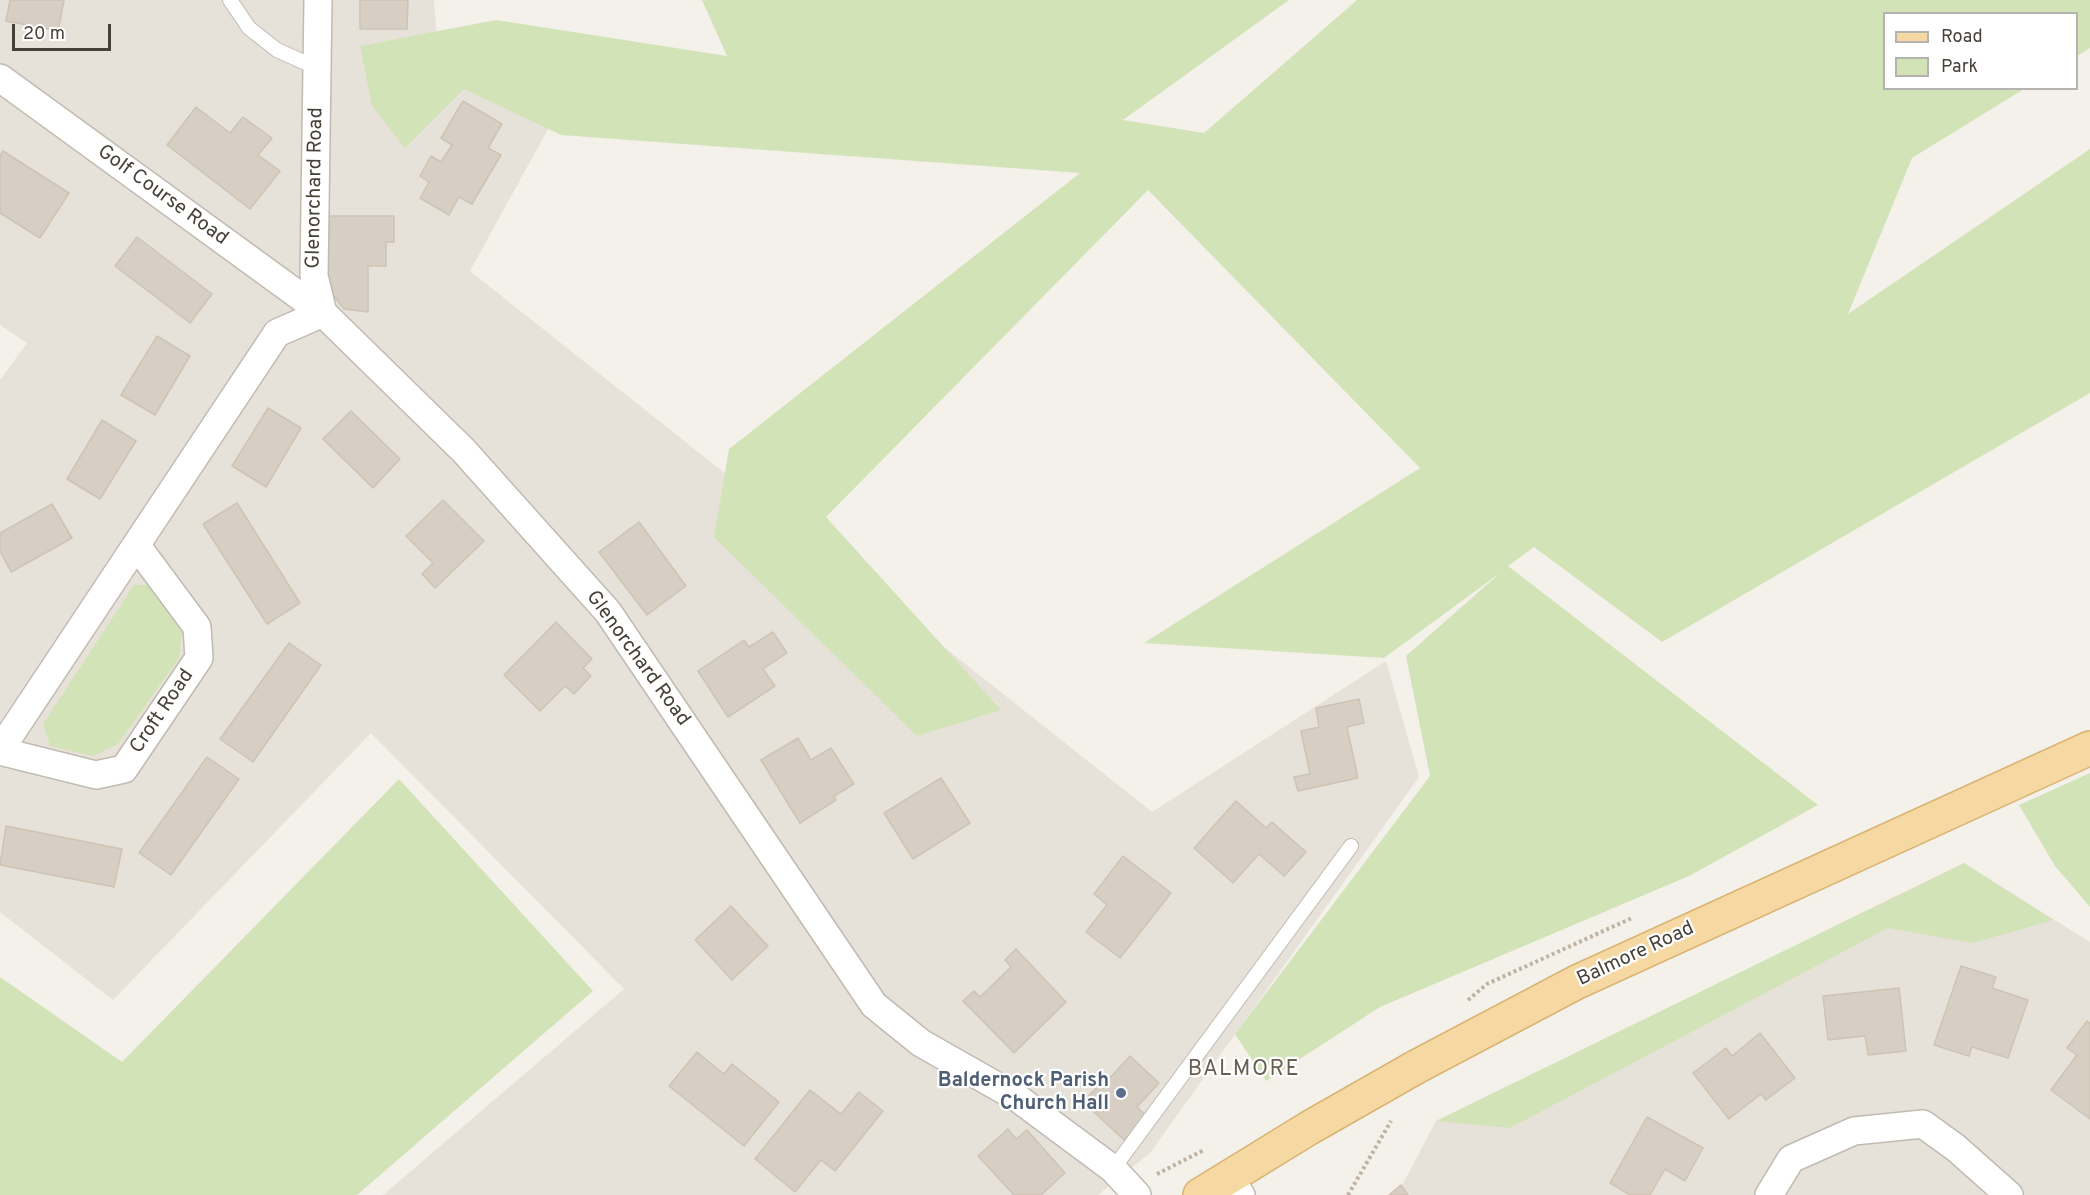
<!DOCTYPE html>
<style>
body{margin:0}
#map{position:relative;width:2090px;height:1195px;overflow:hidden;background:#f4f0ea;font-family:Overpass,sans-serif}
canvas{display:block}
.legend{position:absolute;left:1883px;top:12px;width:195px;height:78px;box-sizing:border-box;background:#fff;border:2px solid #b5b3b0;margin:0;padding:8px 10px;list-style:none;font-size:18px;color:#474139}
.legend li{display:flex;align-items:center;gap:12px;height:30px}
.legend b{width:30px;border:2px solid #b5b3b0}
.scale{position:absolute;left:12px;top:24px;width:99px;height:27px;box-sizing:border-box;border:3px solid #474139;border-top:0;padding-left:8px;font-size:18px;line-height:21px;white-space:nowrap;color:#474139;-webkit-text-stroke:4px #fff;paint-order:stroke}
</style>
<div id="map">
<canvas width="2090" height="1195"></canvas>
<ul class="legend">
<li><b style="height:8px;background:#f5d8a2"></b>Road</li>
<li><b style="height:16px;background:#d2e4b7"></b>Park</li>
</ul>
<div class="scale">20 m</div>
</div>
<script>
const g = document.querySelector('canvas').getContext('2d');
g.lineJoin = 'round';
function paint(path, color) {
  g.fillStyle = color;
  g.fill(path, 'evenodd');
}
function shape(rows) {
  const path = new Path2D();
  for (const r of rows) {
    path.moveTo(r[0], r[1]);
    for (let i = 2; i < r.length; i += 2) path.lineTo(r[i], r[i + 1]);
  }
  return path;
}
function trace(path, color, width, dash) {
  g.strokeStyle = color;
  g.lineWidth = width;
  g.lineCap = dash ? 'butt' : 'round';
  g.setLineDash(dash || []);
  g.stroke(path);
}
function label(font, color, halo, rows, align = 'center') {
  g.font = font + ' Overpass,sans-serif';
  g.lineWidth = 4.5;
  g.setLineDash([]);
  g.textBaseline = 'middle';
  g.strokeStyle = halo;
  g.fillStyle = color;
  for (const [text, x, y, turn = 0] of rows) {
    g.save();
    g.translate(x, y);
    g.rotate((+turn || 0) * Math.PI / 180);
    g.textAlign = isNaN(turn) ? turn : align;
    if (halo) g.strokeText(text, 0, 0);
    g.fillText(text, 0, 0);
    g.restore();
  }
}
const residential = shape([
 [0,0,434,0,439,65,570,89,470,271,1152,812,1386,661,1419,777,1150,1153,1098,1195,383,1195,624,989,371,733,113,1000,0,912,0,380,27,343,0,325],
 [1964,863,2090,942,2090,1195,1397,1195,1436,1121]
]);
const green = shape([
 [702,0,1289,0,1123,120,1204,133,1357,0,2090,0,2090,48,2077,56,2076,14,1884,14,1884,88,2024,89,1912,158,1848,314,2090,149,2090,393,1662,642,1534,547,1508,566,1818,805,1689,876,1380,1007,1266,1081,1235,1034,1430,776,1406,656,1500,573,1384,658,1144,643,1420,468,1148,190,826,517,1001,710,917,736,714,537,729,449,1080,173,561,135,464,89,405,148,372,106,360,46,496,20,727,56],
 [134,585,149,585,182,632,179,658,118,744,93,756,50,746,43,724],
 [2090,773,2090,907,2055,866,2019,805],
 [399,779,593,991,357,1195,0,1195,0,977,122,1062],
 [1964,863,2053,920,1973,943,1888,928,1510,1128,1436,1121]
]);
const building = shape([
 [10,0,64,0,58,31,6,21,10,0],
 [360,0,408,0,407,29,360,29,360,0],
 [463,101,502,124,488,148,501,155,472,204,459,197,449,215,420,198,429,182,420,176,431,156,441,162,452,145,441,138,463,101],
 [196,107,230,133,243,117,272,138,258,155,280,171,250,209,167,145,196,107],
 [3,151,69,193,40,238,0,213,0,156,3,151],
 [328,216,394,216,394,242,386,242,386,266,368,266,368,312,344,309,328,289,328,216],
 [137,237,212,294,190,323,115,266,137,237],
 [157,336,190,356,155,415,121,395,157,336],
 [268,408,301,428,266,487,232,466,268,408],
 [351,411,400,459,373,488,323,439,351,411],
 [102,420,136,441,100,499,67,479,102,420],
 [443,500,484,541,435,588,422,574,433,563,406,536,443,500],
 [237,503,300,603,267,624,203,524,237,503],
 [52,504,72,538,11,572,0,551,0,533,52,504],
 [639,522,686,586,647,615,599,552,639,522],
 [556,622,592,659,583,668,591,676,574,694,565,686,540,711,504,675,556,622],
 [773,632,787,653,763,669,775,686,728,717,698,671,744,640,749,647,773,632],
 [289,643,321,665,253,762,220,739,289,643],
 [1359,699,1364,723,1347,727,1358,778,1298,791,1294,777,1310,774,1301,731,1319,727,1316,708,1359,699],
 [798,738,811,760,831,748,854,784,834,796,836,800,800,823,761,760,798,738],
 [207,757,239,779,171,875,139,853,207,757],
 [941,778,970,823,913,859,884,813,941,778],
 [1236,801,1266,828,1272,822,1306,852,1284,876,1259,854,1233,883,1194,848,1236,801],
 [6,826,122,849,114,887,0,865,6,826],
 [1123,856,1171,893,1120,958,1086,932,1107,905,1094,894,1123,856],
 [731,906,768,946,732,980,695,940,731,906],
 [1016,949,1066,1002,1014,1053,963,1001,974,991,980,997,1011,967,1005,960,1016,949],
 [1961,966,1996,977,1992,988,2028,1000,2008,1058,1972,1047,1969,1056,1934,1045,1961,966],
 [1899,988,1906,1051,1868,1055,1865,1036,1828,1040,1823,996,1899,988],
 [2087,1021,2090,1023,2090,1119,2051,1090,2077,1055,2067,1048,2087,1021],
 [1760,1033,1795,1078,1766,1100,1761,1094,1729,1119,1693,1073,1726,1048,1732,1056,1760,1033],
 [697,1052,724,1074,732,1064,779,1102,744,1146,669,1086,697,1052],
 [1130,1056,1159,1083,1137,1107,1147,1116,1124,1140,1083,1102,1106,1078,1108,1080,1130,1056],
 [810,1090,841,1114,859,1092,883,1111,835,1171,821,1160,795,1192,755,1159,810,1090],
 [1647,1117,1703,1148,1685,1181,1665,1169,1650,1195,1630,1195,1610,1183,1647,1117],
 [1008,1129,1016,1139,1027,1130,1065,1173,1041,1195,1014,1195,978,1156,1008,1129],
 [1401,1185,1408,1195,1389,1195,1401,1185]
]);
const path = shape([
 [1468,1000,1487,984,1632,918],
 [1157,1174,1204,1150],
 [1348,1195,1391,1121]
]);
const lane = shape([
 [230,0,249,28,277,50,317,68],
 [1113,1169,1351,846]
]);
const street = shape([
 [318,0,314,276,323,313,464,451,608,612,874,1005,921,1043,1016,1097,1113,1169,1137,1195],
 [0,78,323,313],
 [0,750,277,333,323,313],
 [0,751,96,775,124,769,199,658,197,627,137,546],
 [1229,1177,1241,1195],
 [1769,1195,1791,1159,1854,1131,1923,1124,1956,1148,2009,1195]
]);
const primary = shape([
 [1200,1195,1309,1128,1416,1067,1577,982,2090,748]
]);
const markers = [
 [1121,1093,6,"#5c6f8a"]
];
const streetNames = [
 ["Glenorchard Road",316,188,-89],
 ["Golf Course Road",162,196,36],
 ["Glenorchard Road",637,659,54],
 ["Croft Road",163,712,-56],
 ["Balmore Road",1636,955,-25]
];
const serviceNames = [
 ["Baldernock Parish",1109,1082],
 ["Church Hall",1109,1105]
];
const quarterNames = [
 ["BALMORE",1244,1071]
];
paint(residential, '#e7e2d9');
paint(green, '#d2e4b7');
paint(building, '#d7cec4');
trace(building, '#cec3b5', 1.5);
trace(lane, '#c1bab1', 16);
trace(street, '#c1bab1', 30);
trace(primary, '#d9b473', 36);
trace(path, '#bfb2a0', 4, [3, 3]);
trace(lane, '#fff', 14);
trace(street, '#fff', 27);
trace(primary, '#f5d8a2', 33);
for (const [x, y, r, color] of markers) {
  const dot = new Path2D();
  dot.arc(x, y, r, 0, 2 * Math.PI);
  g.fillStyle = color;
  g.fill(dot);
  trace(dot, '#fff', 2);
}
label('20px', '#474139', '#fff', streetNames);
label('bold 20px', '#4e5e75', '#fff', serviceNames, 'right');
g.letterSpacing = '1.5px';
label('22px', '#695e51', '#fff', quarterNames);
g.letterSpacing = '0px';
</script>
